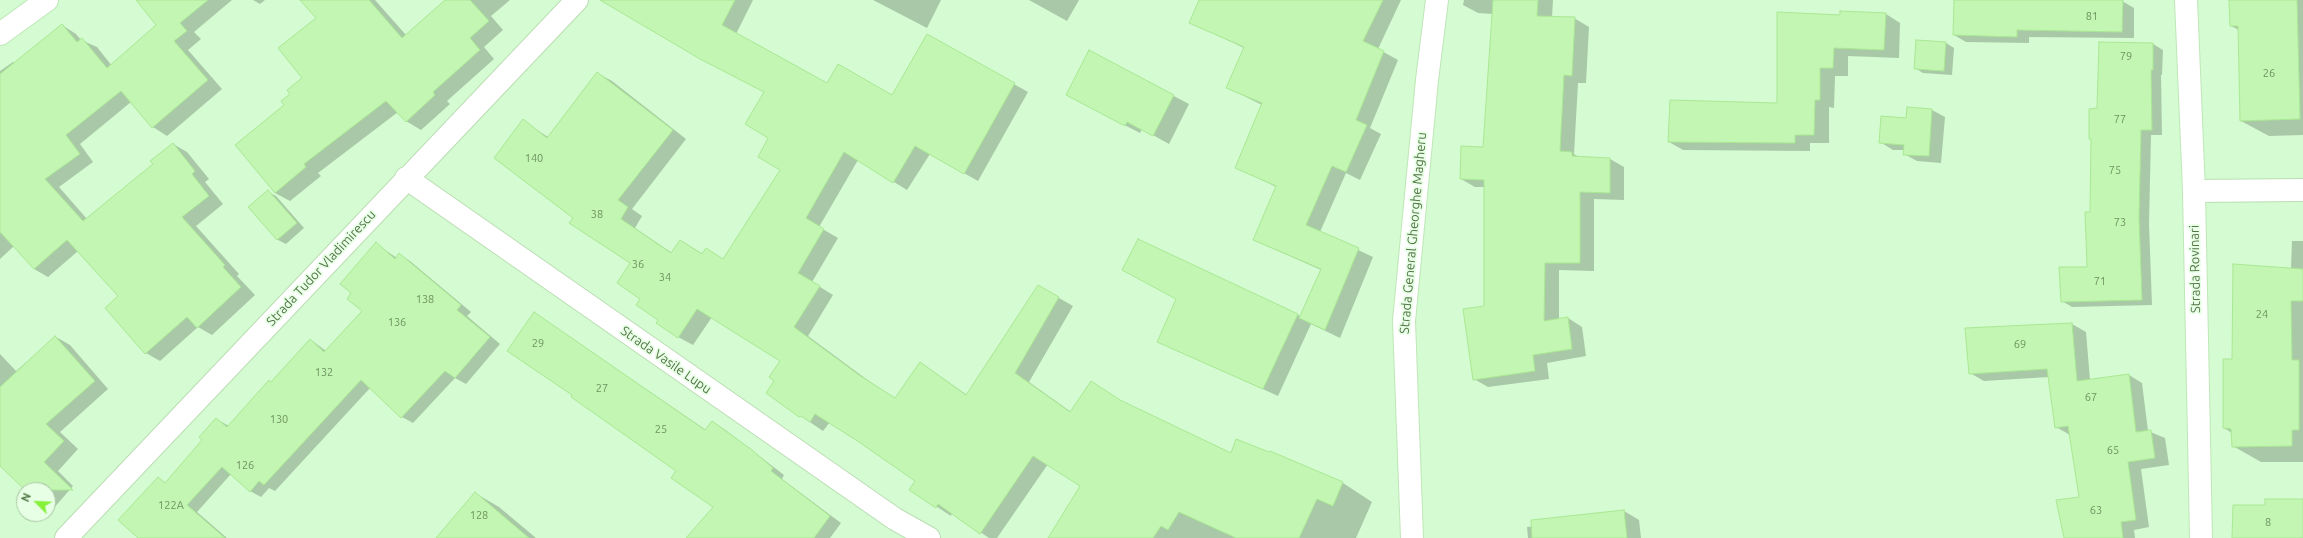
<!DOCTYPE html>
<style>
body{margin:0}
#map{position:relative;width:2303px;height:538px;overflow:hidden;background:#defedd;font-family:Ubuntu,sans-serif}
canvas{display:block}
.north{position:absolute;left:16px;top:482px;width:40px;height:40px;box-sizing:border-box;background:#e6ffe5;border:1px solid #abc7a5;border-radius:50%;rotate:294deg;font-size:11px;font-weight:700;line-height:16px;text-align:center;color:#527445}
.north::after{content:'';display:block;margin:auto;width:14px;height:18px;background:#85f139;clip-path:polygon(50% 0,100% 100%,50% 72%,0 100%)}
</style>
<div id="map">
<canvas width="2303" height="538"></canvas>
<div class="north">N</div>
</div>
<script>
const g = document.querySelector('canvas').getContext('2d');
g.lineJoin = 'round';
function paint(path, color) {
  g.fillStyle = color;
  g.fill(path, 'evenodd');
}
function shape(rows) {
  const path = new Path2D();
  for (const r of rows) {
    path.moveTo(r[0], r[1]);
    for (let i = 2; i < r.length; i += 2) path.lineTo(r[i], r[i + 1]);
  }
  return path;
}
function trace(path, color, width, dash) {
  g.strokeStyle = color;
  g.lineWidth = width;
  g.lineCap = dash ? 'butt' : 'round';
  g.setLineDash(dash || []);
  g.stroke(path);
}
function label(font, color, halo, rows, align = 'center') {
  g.font = font + ' Ubuntu,sans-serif';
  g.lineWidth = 3.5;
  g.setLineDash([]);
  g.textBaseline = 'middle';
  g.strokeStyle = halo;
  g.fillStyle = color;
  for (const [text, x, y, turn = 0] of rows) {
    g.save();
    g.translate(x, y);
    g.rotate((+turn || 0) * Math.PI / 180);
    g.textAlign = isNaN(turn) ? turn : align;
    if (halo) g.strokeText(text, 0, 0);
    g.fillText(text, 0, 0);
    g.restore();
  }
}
const residential = shape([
 [0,0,2303,0,2303,538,0,538],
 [24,490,48,490,48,514,24,514]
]);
const shadow = shape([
 [137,0,232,0,194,32,201,39,188,50,222,89,167,136,153,127,131,102,80,144,93,162,59,187,87,219,154,164,173,144,187,152,209,179,205,182,223,204,196,226,239,274,237,276,255,295,212,335,198,327,160,361,146,353,120,296,78,251,48,277,34,269,14,246,0,259,0,71,13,62,15,63,62,25,76,34,81,40,97,47,112,66,158,25],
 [253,0,265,0,260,4],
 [339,0,375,0,406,35,445,1,444,0,510,0,491,16,503,30,484,47,494,59,447,101,450,104,421,130,406,121,398,112,318,173,321,176,290,201,275,193,237,146,286,105,304,78],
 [633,0,753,0,736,34,828,84,892,97,927,35,1028,92,978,181,930,154,907,190,858,160,819,227,838,238,812,282,833,295,808,336,873,384,895,398,921,363,967,395,1038,286,1073,306,1029,382,1071,412,1127,405,1231,454,1237,440,1343,483,1372,502,1356,538,1049,538,1081,485,1048,464,997,538,989,538,952,513,951,516,910,489,916,481,830,422,823,431,767,393,776,381,782,360,712,317,693,345,678,337,641,299,631,263,575,217,523,121,548,137,597,73,612,81,686,139,632,209,642,216,635,228,672,253,681,241,703,254,706,249,724,260,782,169,770,138,765,92],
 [873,0,941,0,927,28],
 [1029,0,1079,0,1067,21],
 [1200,0,1401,0,1378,49,1398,60,1370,128,1381,134,1360,180,1346,173,1320,232,1373,257,1340,338,1311,324,1278,396,1158,341,1298,315,1300,316,1321,270,1254,240,1276,187,1236,167,1262,105,1228,88,1244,48,1190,22],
 [1464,0,1553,0,1552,17,1574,18,1589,27,1586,83,1578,83,1574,154,1580,158,1610,159,1624,167,1624,200,1594,199,1594,271,1559,270,1559,320,1568,318,1582,327,1586,356,1547,363,1549,379,1488,387,1474,379,1485,307,1485,187,1475,187,1461,179,1484,148,1493,14,1478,13,1463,5],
 [1974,0,2122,1,2134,8,2134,38,2029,37,2029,43,1966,42,1954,35],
 [2230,0,2303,0,2303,135,2269,136,2241,121,2239,30,2231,26],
 [1886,14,1900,23,1899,58,1848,56,1848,76,1835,76,1834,108,1829,107,1829,143,1810,143,1810,151,1683,150,1669,142,1778,104,1841,16],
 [1946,43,1954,48,1952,75,1923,73,1915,68],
 [2153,44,2163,50,2162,75,2161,75,2162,135,2151,135,2149,224,2152,305,2072,307,2062,301,2088,268,2091,213,2092,140,2090,138,2098,109],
 [1090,52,1189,104,1169,144,1142,129,1140,133,1082,103],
 [1908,108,1932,110,1945,117,1941,163,1917,161,1904,154,1904,150,1893,150,1880,142,1907,120],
 [268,192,276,196,304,228,286,244,278,240,250,208],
 [2292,241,2303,241,2303,462,2261,462,2233,446,2232,433,2224,428,2233,360,2291,269],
 [376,244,397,258,400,255,410,261,471,312,467,316,500,344,466,384,455,378,413,423,402,417,370,388,275,491,269,488,261,497,250,491,231,474,197,512,227,538,140,538,158,478,166,483,204,440,216,419,229,426,311,340,326,351,363,311,352,293],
 [534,313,706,430,712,422,724,429,784,475,782,479,841,523,830,538,687,538,714,507,678,470,574,395],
 [2072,324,2086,332,2090,380,2129,375,2142,383,2148,431,2165,438,2169,465,2141,469,2149,527,2134,530,2135,538,2065,538,2080,498,2070,435,2056,427,2049,377,1984,381,1970,373],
 [56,337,70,345,108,389,60,432,78,449,58,471,73,486,53,509,48,506,48,490,27,490,0,465,0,354,16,371],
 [475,493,499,507,536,538,438,538],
 [1624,511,1639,520,1641,538,1528,538,1527,527,1572,522]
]);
const building = shape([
 [136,0,208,0,180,23,187,31,174,41,208,80,152,128,121,91,66,135,80,154,45,179,83,221,153,164,150,161,173,143,195,171,192,174,209,196,182,217,225,265,223,267,241,287,197,328,187,317,145,354,105,308,118,296,67,240,34,269,0,232,0,74,62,24,77,42,82,38,107,68,156,25,136,0],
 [300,0,369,0,402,38,445,0,470,0,489,21,470,38,480,50,433,92,435,95,406,122,386,101,304,164,306,167,275,193,235,145,284,105,281,101,290,94,287,90,302,78,278,48,316,18,300,0],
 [600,0,735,0,722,25,827,83,838,64,892,95,927,34,1015,83,964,174,915,146,893,183,844,152,806,218,824,229,798,273,820,286,794,327,859,375,895,398,920,362,966,395,1038,285,1059,297,1015,373,1070,412,1091,381,1120,400,1231,453,1236,439,1269,452,1270,451,1343,482,1333,506,1317,499,1299,538,1236,538,1179,512,1168,530,1161,526,1153,538,1048,538,1080,486,1033,456,980,534,938,504,936,508,909,490,915,481,859,442,815,414,810,422,801,416,799,417,766,393,774,381,769,377,780,361,697,309,678,338,656,323,658,320,636,305,640,299,617,283,630,263,569,223,573,218,494,158,523,119,547,138,597,72,673,130,618,200,628,207,621,219,671,253,680,240,702,254,706,248,723,259,780,170,758,157,768,138,745,124,764,92,700,59,600,0],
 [1199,0,1383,0,1363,41,1384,51,1356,120,1367,125,1346,172,1332,166,1306,225,1359,248,1325,330,1299,318,1321,269,1253,240,1276,186,1235,168,1262,103,1226,88,1244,47,1189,23,1199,0],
 [1493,0,1538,0,1537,16,1575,17,1572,76,1564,75,1560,151,1572,152,1572,156,1610,158,1610,193,1580,192,1580,263,1545,263,1544,321,1568,317,1572,349,1533,355,1535,371,1473,380,1463,309,1484,306,1484,180,1460,179,1461,146,1483,147,1493,0],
 [1954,0,2123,0,2122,32,2017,30,2017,37,1953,35,1954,0],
 [2229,0,2297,0,2300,119,2240,121,2238,26,2230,26,2229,0],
 [1840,11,1886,13,1884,50,1834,48,1833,68,1820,68,1820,100,1815,100,1814,135,1795,135,1795,143,1668,142,1670,100,1777,103,1777,12,1840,15,1840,11],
 [1916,40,1946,42,1944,71,1914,69,1916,40],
 [2099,42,2153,43,2153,70,2151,70,2152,130,2141,130,2139,218,2142,300,2061,302,2059,267,2087,267,2085,212,2090,212,2091,139,2089,139,2089,109,2097,108,2099,42],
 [1089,50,1174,95,1153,136,1127,122,1125,126,1066,95,1089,50],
 [1907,107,1932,109,1929,156,1903,155,1904,145,1879,143,1881,116,1906,118,1907,107],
 [268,190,297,223,277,240,248,207,268,190],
 [1138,239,1298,314,1263,389,1157,342,1176,299,1122,270,1138,239],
 [376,242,395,259,399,253,461,305,457,310,490,337,455,378,445,371,401,418,361,380,264,485,259,481,250,492,222,467,187,505,225,538,138,538,118,520,158,477,165,483,202,440,199,437,216,418,227,427,269,380,271,382,310,339,324,352,362,311,347,299,351,293,340,284,376,242],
 [2233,264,2303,269,2303,301,2291,301,2292,360,2299,360,2299,430,2292,430,2292,446,2232,447,2231,429,2223,428,2223,359,2232,359,2233,264],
 [534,312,705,430,712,421,752,450,773,468,771,471,830,516,814,538,686,538,713,507,671,478,676,471,571,397,572,395,507,351,534,312],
 [2072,323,2077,381,2129,374,2136,432,2151,430,2155,458,2128,462,2136,520,2121,522,2123,538,2064,538,2056,500,2079,497,2068,426,2055,428,2047,369,1969,374,1965,328,2072,323],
 [55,336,95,381,46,424,64,441,44,462,73,490,25,490,0,466,0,387,55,336],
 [475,492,529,538,436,538,475,492],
 [2265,499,2303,499,2303,538,2232,538,2233,505,2265,505,2265,499],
 [1624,510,1627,538,1532,538,1531,520,1624,510]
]);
const street = shape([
 [406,178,895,519,929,538],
 [2194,191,2303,190],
 [66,538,577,0]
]);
const secondary = shape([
 [2186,0,2194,191,2201,538],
 [0,34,47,0],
 [1412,538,1404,321,1427,80,1437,0]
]);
const numberNames = [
 ["81",2092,16],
 ["79",2126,56],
 ["26",2269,73],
 ["77",2120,119],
 ["140",534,158],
 ["75",2115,170],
 ["38",597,214],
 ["73",2120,222],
 ["36",638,264],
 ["34",665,277],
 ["71",2100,281],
 ["138",425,299],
 ["24",2262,314],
 ["136",397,322],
 ["29",538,343],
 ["69",2020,344],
 ["132",324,372],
 ["27",602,388],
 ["67",2091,397],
 ["130",279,419],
 ["25",661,429],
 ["65",2113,450],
 ["126",245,465],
 ["122A",171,505],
 ["63",2096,510],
 ["128",479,515],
 ["8",2268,522]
];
const streetNames = [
 ["Strada General Gheorghe Magheru",1413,233,-85],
 ["Strada Tudor Vladimirescu",321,268,-47],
 ["Strada Rovinari",2195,269,-91],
 ["Strada Vasile Lupu",666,360,35]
];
paint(residential, '#d4fbd1');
paint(shadow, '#0003');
paint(building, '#c3f5b3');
trace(building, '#a9e993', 1);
trace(street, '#bbddb4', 24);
trace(secondary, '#bfe7b7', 24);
trace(street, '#fff', 22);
trace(secondary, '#fff', 22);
label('11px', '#6e9460', null, numberNames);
label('13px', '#527445', '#e6ffe5', streetNames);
</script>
